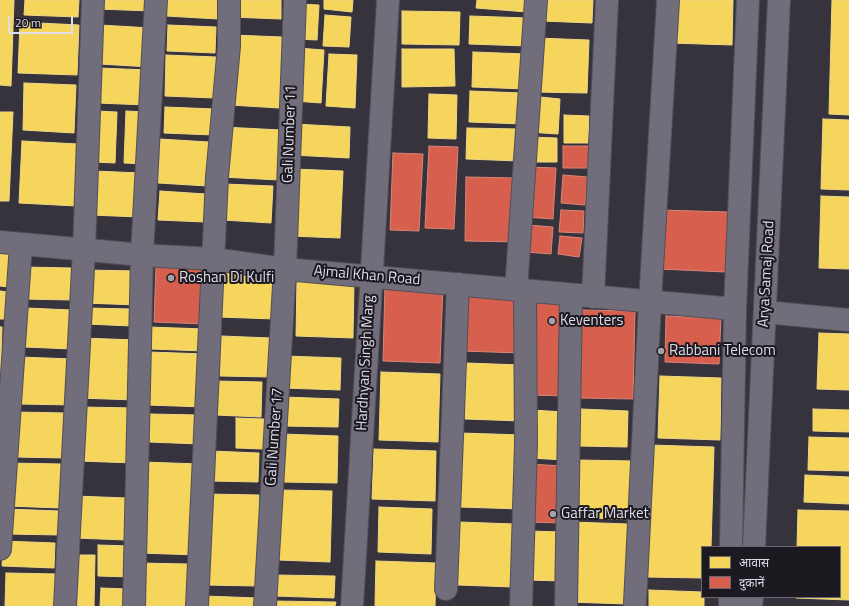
<!DOCTYPE html>
<meta charset="utf-8">
<style>
body{margin:0}
#map{position:relative;width:849px;height:606px;overflow:hidden;background:#36333c;font-family:"Titillium Web","Noto Sans Devanagari",sans-serif}
canvas{display:block}
.legend{position:absolute;left:701px;top:546px;width:140px;height:52px;box-sizing:border-box;background:#1c1921;border:1px solid #6a6770;margin:0;padding:5px 7px;list-style:none;font-size:12px;color:#dfdce7}
.legend li{display:flex;align-items:center;gap:8px;height:20px}
.legend b{width:20px;border:1px solid #6a6770}
.scale{position:absolute;left:8px;top:16px;width:65px;height:18px;box-sizing:border-box;border:2px solid #dfdce7;border-top:0;padding-left:5px;font-size:12px;line-height:14px;white-space:nowrap;color:#dfdce7;-webkit-text-stroke:3px #1c1921;paint-order:stroke}
</style>
<div id="map">
<canvas width="849" height="606"></canvas>
<ul class="legend">
<li><b style="height:11px;background:#f6d55c"></b>आवास</li>
<li><b style="height:11px;background:#d6604d"></b>दुकानें</li>
</ul>
<div class="scale">20 m</div>
</div>
<script>
const g = document.querySelector('canvas').getContext('2d');
g.lineJoin = 'round';
function paint(path, color) {
  g.fillStyle = color;
  g.fill(path, 'evenodd');
}
function shape(rows) {
  const path = new Path2D();
  for (const r of rows) {
    path.moveTo(r[0], r[1]);
    for (let i = 2; i < r.length; i += 2) path.lineTo(r[i], r[i + 1]);
  }
  return path;
}
function trace(path, color, width, dash) {
  g.strokeStyle = color;
  g.lineWidth = width;
  g.lineCap = dash ? 'butt' : 'round';
  g.setLineDash(dash || []);
  g.stroke(path);
}
function label(font, color, halo, rows, align = 'center') {
  g.font = font + ' "Titillium Web",sans-serif';
  g.lineWidth = 4;
  g.setLineDash([]);
  g.textBaseline = 'middle';
  g.strokeStyle = halo;
  g.fillStyle = color;
  for (const [text, x, y, turn = 0] of rows) {
    g.save();
    g.translate(x, y);
    g.rotate((+turn || 0) * Math.PI / 180);
    g.textAlign = isNaN(turn) ? turn : align;
    if (halo) g.strokeText(text, 0, 0);
    g.fillText(text, 0, 0);
    g.restore();
  }
}
const homes = shape([
 [0,0,14,0,11,86,0,85,0,0],
 [25,0,79,0,78,17,24,15,25,0],
 [98,0,153,0,152,11,97,9,98,0],
 [167,0,219,0,218,19,166,16,167,0],
 [230,0,281,0,281,19,230,17,230,0],
 [324,0,353,0,352,12,324,9,324,0],
 [477,0,528,0,527,12,476,8,477,0],
 [541,0,593,0,592,23,541,21,541,0],
 [671,0,733,0,732,45,670,43,671,0],
 [832,0,849,0,849,115,829,114,832,0],
 [297,4,319,5,317,40,296,39,297,4],
 [402,11,460,12,459,45,402,44,402,11],
 [325,15,351,17,349,47,323,46,325,15],
 [470,16,528,18,527,46,469,44,470,16],
 [20,22,79,25,77,75,18,73,20,22],
 [100,25,151,28,150,67,99,64,100,25],
 [168,25,216,27,215,53,167,51,168,25],
 [233,35,282,37,279,108,230,105,233,35],
 [537,38,589,40,587,93,536,92,537,38],
 [298,48,324,50,321,103,295,101,298,48],
 [402,49,454,49,455,86,402,87,402,49],
 [473,52,527,54,526,89,472,87,473,52],
 [329,54,357,55,355,108,326,106,329,54],
 [166,55,216,57,214,98,165,96,166,55],
 [99,68,148,70,146,105,97,103,99,68],
 [24,83,76,85,74,133,23,130,24,83],
 [470,91,523,93,522,124,469,122,470,91],
 [429,94,457,95,456,139,428,138,429,94],
 [531,96,560,99,558,134,528,132,531,96],
 [165,107,215,109,213,135,164,133,165,107],
 [96,111,117,112,115,163,94,162,96,111],
 [126,111,146,112,144,164,124,163,126,111],
 [0,112,13,112,9,201,0,201,0,112],
 [564,115,589,116,588,143,564,143,564,115],
 [823,119,849,120,849,190,821,189,823,119],
 [294,124,350,127,349,158,292,155,294,124],
 [223,127,281,130,279,180,221,177,223,127],
 [467,128,519,129,519,161,466,159,467,128],
 [531,137,557,138,557,162,531,162,531,137],
 [160,139,209,142,207,186,158,183,160,139],
 [22,141,78,144,76,206,19,203,22,141],
 [293,169,343,171,340,238,290,236,293,169],
 [93,171,141,173,139,217,91,215,93,171],
 [225,184,273,186,271,223,223,220,225,184],
 [160,191,206,194,205,222,158,220,160,191],
 [821,196,849,197,849,269,819,268,821,196],
 [0,250,9,251,8,287,0,286,0,250],
 [25,267,71,268,70,300,24,299,25,267],
 [85,270,138,271,138,305,84,303,85,270],
 [219,273,275,275,274,319,218,317,219,273],
 [297,280,354,282,353,338,296,336,297,280],
 [0,291,8,292,6,319,0,319,0,291],
 [26,308,72,310,71,349,25,347,26,308],
 [87,308,132,309,132,326,86,324,87,308],
 [0,327,2,327,1,382,0,382,0,327],
 [150,327,204,329,204,351,150,349,150,327],
 [819,333,849,334,849,390,817,389,819,333],
 [221,336,271,338,270,377,220,376,221,336],
 [81,338,137,340,135,400,79,398,81,338],
 [149,352,206,354,204,407,147,405,149,352],
 [285,356,341,358,340,390,284,388,285,356],
 [20,357,73,359,72,405,19,404,20,357],
 [466,363,522,365,521,421,465,419,466,363],
 [381,372,440,374,438,442,379,440,381,372],
 [660,376,721,378,720,440,658,438,660,376],
 [216,381,262,382,261,417,215,415,216,381],
 [284,397,339,399,338,427,283,426,284,397],
 [81,407,135,408,134,463,79,461,81,407],
 [581,409,628,411,627,447,579,446,581,409],
 [813,409,849,410,849,432,813,431,813,409],
 [531,410,565,412,564,460,530,458,531,410],
 [16,412,66,413,65,458,15,457,16,412],
 [150,414,200,415,199,444,149,442,150,414],
 [236,418,264,419,263,449,236,448,236,418],
 [461,433,523,435,521,509,459,507,461,433],
 [282,434,338,436,337,483,281,482,282,434],
 [809,437,849,438,849,471,808,470,809,437],
 [650,445,714,447,711,547,702,547,702,578,646,577,650,445],
 [374,449,436,451,435,501,372,499,374,449],
 [211,451,259,453,258,482,210,481,211,451],
 [578,460,633,461,632,520,576,517,578,460],
 [143,462,200,464,197,555,140,553,143,462],
 [8,463,61,464,60,508,7,506,8,463],
 [805,475,849,477,849,504,804,502,805,475],
 [280,490,332,491,330,562,278,560,280,490],
 [207,494,259,495,257,586,204,585,207,494],
 [75,496,127,498,126,540,74,538,75,496],
 [379,507,432,509,431,554,378,552,379,507],
 [7,509,60,511,59,535,7,534,7,509],
 [798,510,849,511,849,600,796,598,796,597,840,597,840,547,797,547,798,510],
 [460,522,514,524,513,587,458,585,460,522],
 [572,522,628,524,626,604,569,602,572,522],
 [529,531,563,532,561,581,527,580,529,531],
 [3,541,55,543,54,568,2,566,3,541],
 [98,545,130,546,130,577,98,576,98,545],
 [72,555,95,555,94,606,71,606,72,555],
 [376,561,436,563,435,606,375,606,376,561],
 [140,563,188,564,187,606,139,606,140,563],
 [6,573,59,574,58,606,5,606,6,573],
 [276,575,335,576,334,598,275,596,276,575],
 [101,588,128,589,128,606,100,606,101,588],
 [649,590,702,592,702,597,704,597,704,606,649,606,649,590],
 [204,596,259,598,259,606,204,606,204,596],
 [273,601,336,602,335,606,273,606,273,601]
]);
const shops = shape([
 [429,146,458,147,454,229,425,228,429,146],
 [563,146,590,146,590,168,563,168,563,146],
 [393,153,423,154,419,231,390,230,393,153],
 [528,167,556,168,553,219,525,217,528,167],
 [563,175,588,177,585,205,561,203,563,175],
 [466,177,520,178,519,242,465,241,466,177],
 [561,210,584,211,583,233,559,232,561,210],
 [661,210,728,212,726,272,659,269,661,210],
 [528,225,553,227,551,254,526,252,528,225],
 [560,236,582,238,579,257,558,254,560,236],
 [156,266,206,267,204,324,154,322,156,266],
 [385,285,443,286,440,363,383,361,385,285],
 [463,294,523,296,521,353,461,351,463,294],
 [532,301,568,302,565,396,530,395,532,301],
 [582,310,635,311,633,399,579,398,582,310],
 [666,316,721,318,719,364,665,362,666,316],
 [529,464,563,466,562,523,527,522,529,464]
]);
const minor = shape([
 [0,242,142,255,213,259,285,269,735,309],
 [516,290,536,0],
 [593,297,607,0],
 [765,312,849,320],
 [731,547,735,309,748,0],
 [754,547,779,0],
 [0,549,21,244],
 [446,589,458,284],
 [635,603,650,302,668,0],
 [65,606,84,250,93,0],
 [134,606,142,255,156,0],
 [197,606,217,177,229,46,229,0],
 [265,606,285,269,295,0],
 [352,606,388,0],
 [521,606,526,444,525,290],
 [566,606,571,295],
 [730,606,730,597],
 [751,606,752,597]
]);
const markers = [
 [171,278,4,"#a4a1ab"],
 [552,321,4,"#a4a1ab"],
 [661,351,4,"#a4a1ab"],
 [553,514,4,"#a4a1ab"]
];
const streetNames = [
 ["Gali Number 11",290,134,-88],
 ["Arya Samaj Road",767,274,-87],
 ["Ajmal Khan Road",367,276,5],
 ["Hardhyan Singh Marg",366,363,-87],
 ["Gali Number 17",275,437,-86]
];
const poiNames = [
 ["Roshan Di Kulfi",179,278],
 ["Keventers",560,321],
 ["Rabbani Telecom",669,351],
 ["Gaffar Market",561,514]
];
paint(homes, '#f6d55c');
trace(homes, '#efd786', 1);
paint(shops, '#d6604d');
trace(shops, '#d9857b', 1);
trace(minor, '#524f57', 24);
trace(minor, '#726d7a', 22);
for (const [x, y, r, color] of markers) {
  const dot = new Path2D();
  dot.arc(x, y, r, 0, 2 * Math.PI);
  g.fillStyle = color;
  g.fill(dot);
  trace(dot, '#1c1921', 1.5);
}
label('15px', '#dfdce7', '#1c1921', streetNames);
label('15px', '#dfdce7', '#1c1921', poiNames, 'left');
</script>
